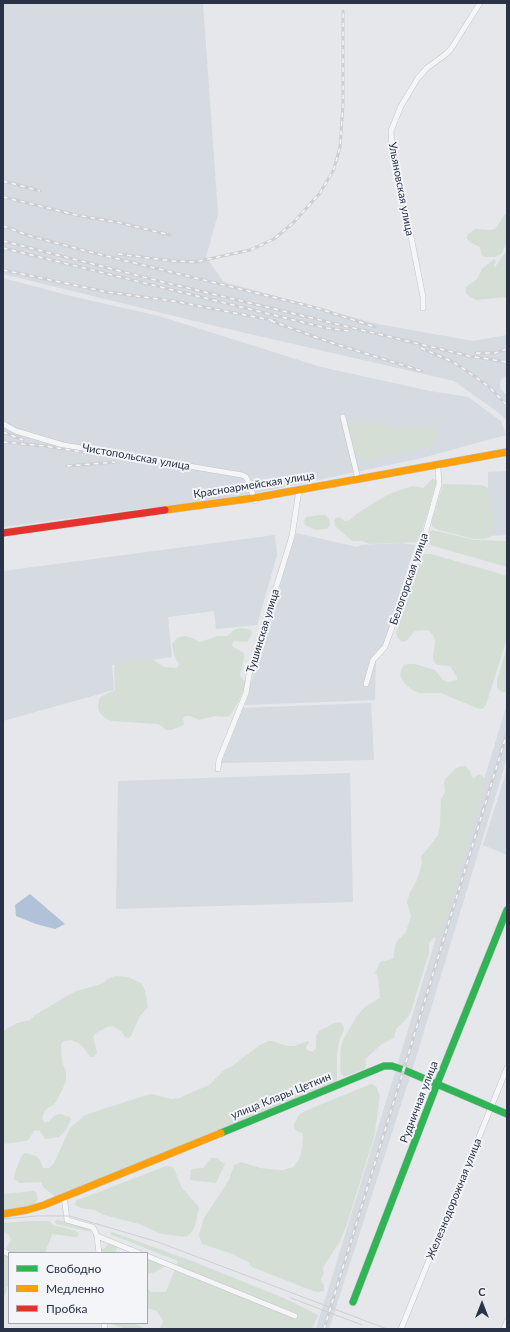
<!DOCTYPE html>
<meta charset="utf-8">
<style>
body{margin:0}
#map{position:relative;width:510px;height:1332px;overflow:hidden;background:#e5e7ea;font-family:Lato,sans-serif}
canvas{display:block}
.frame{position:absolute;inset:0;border:4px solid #293247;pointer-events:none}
.legend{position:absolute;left:8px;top:1252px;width:140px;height:72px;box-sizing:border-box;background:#f3f5f9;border:1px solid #a2a7b2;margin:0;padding:5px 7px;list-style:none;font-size:12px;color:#293247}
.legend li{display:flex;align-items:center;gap:8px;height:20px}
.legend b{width:20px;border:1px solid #a2a7b2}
.north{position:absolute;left:462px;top:1284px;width:40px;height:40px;-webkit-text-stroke:3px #f3f5f9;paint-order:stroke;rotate:0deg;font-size:11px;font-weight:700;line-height:16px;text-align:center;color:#293247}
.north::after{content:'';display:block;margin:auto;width:14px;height:18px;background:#293247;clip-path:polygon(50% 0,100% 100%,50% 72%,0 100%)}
</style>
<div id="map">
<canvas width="510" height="1332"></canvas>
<div class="frame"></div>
<ul class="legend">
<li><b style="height:5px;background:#30b455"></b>Свободно</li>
<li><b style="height:5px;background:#ff9f0a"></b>Медленно</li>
<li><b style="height:5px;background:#e5322d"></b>Пробка</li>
</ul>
<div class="north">С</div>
</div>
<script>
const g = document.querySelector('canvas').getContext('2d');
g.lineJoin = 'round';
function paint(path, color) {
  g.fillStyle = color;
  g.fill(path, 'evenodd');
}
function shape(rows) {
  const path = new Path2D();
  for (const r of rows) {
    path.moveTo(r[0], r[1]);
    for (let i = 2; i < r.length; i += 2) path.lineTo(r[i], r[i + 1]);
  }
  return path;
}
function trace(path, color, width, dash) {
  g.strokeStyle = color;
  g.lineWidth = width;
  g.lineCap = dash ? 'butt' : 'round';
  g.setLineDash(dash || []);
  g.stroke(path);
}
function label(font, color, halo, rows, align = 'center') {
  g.font = font + ' Lato,sans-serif';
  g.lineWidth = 4;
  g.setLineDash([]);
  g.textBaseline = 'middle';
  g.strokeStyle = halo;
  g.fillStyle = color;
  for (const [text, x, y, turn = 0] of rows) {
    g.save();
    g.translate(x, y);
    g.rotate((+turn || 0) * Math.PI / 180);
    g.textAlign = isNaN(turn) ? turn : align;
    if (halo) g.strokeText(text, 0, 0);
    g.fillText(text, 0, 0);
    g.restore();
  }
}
const built = shape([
 [3,3,203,3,218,214,206,257,224,282,378,324,473,341,507,335,507,375,501,380,500,384,501,389,507,396,507,421,499,413,454,381,211,325,3,274],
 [3,278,75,297,159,316,321,367,430,391,468,397,501,421,506,435,422,458,247,495,3,527],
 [507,471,507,535,488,536,488,472],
 [296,533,357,547,360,545,400,543,415,545,385,641,376,661,375,700,245,705,252,679],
 [275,535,277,555,257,625,216,629,214,611,168,617,172,657,112,665,114,690,3,721,3,571],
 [371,703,374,760,221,763,243,708],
 [507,704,507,758,415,1061,329,1329,316,1329,404,1043],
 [507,770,507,855,483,845],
 [350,773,353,902,116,909,118,781]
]);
const green = shape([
 [505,214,507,214,507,243,501,254,495,257,485,257,482,255,480,247,469,242,467,238,468,234,475,229,491,230,495,229],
 [507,250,507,297,476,300,469,296,466,293,466,287,477,279,482,269,494,259,496,261,494,265,495,267],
 [363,422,410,428,433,428,436,429,439,435,434,442,428,447,374,459,361,459,354,452,348,428,349,423],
 [432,479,436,480,436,485,420,537,417,542,370,544,362,541,352,541,335,526,334,521,336,518,340,517,345,521,350,520,356,514,389,494,412,486,423,488],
 [443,484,482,485,488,488,493,516,494,532,491,536,486,539,474,539,439,530,432,527,432,521],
 [321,515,325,515,329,519,330,525,327,529,315,530,305,525,304,520,306,517],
 [432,530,474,540,507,541,507,567,430,545,428,543,427,540,430,531],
 [423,554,430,554,477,567,507,576,507,638,486,705,482,709,479,709,441,693,420,693,414,691,405,684,400,676,402,668,404,665,408,664,415,664,435,670,443,680,448,682,457,680,457,677,451,667,449,666,438,665,434,663,433,656,435,642,434,637,430,631,425,630,415,631,406,641,402,642,398,638,396,633,419,558],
 [240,628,251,630,252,633,250,638,247,642,234,641,232,644,233,647,244,653,244,658,240,676,241,678,245,681,245,687,238,702,231,714,227,717,214,716,199,720,190,716,185,716,183,719,184,725,171,730,166,730,160,725,157,724,112,721,106,719,99,712,98,707,99,699,102,696,115,690,114,667,116,663,152,659,164,667,177,668,179,664,174,655,172,644,177,638,184,636,190,637,200,642,218,636,227,636,234,630],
 [507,646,507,692,502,692,497,688,497,681],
 [465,766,470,771,473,779,478,775,481,775,485,779,485,782,465,854,441,933,439,936,432,939,429,943,429,953,411,1011,408,1017,396,1029,394,1038,382,1044,365,1059,366,1065,364,1069,344,1077,341,1073,340,1069,341,1047,343,1040,356,1017,366,1006,380,998,378,977,375,973,380,962,393,959,395,945,397,941,406,932,411,916,407,902,410,892,417,880,422,863,421,857,438,835,440,824,441,799,445,792,444,783,446,778,455,769,458,767],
 [115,976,128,977,141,983,144,988,146,995,148,1007,140,1016,131,1036,128,1038,125,1037,122,1032,113,1026,107,1027,96,1033,93,1036,97,1053,93,1057,90,1057,84,1048,78,1043,71,1040,63,1041,61,1045,62,1062,66,1071,66,1082,56,1102,53,1105,45,1110,42,1118,44,1122,48,1122,55,1115,60,1114,70,1117,71,1120,65,1131,59,1137,45,1139,40,1131,37,1130,34,1131,29,1139,26,1141,3,1144,3,1031,17,1023,30,1020,35,1015,74,992,104,983,108,979],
 [340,1022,343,1024,344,1030,339,1041,337,1053,337,1080,334,1083,56,1197,44,1188,42,1185,41,1182,19,1183,14,1179,14,1175,21,1157,23,1154,26,1153,36,1156,40,1160,43,1168,49,1168,54,1163,70,1128,85,1115,147,1095,152,1094,171,1099,179,1098,209,1085,223,1071,232,1066,260,1045,268,1041,272,1041,287,1046,294,1046,308,1041,309,1042,306,1047,307,1050,312,1052,316,1048,316,1036,319,1031,332,1024],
 [371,1084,376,1086,380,1097,374,1137,346,1227,340,1241,325,1264,323,1268,324,1273,321,1279,322,1283,324,1285,324,1291,318,1292,313,1291,252,1267,248,1262,233,1254,202,1244,199,1235,204,1218,229,1180,234,1165,241,1162,260,1168,278,1170,284,1170,293,1167,299,1160,302,1149,303,1134,296,1130,294,1127,294,1124,299,1115,305,1111],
 [211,1158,216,1158,225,1164,216,1183,190,1180,191,1169,203,1168],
 [166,1166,172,1167,174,1169,182,1188,199,1207,195,1226,191,1233,186,1237,162,1234,139,1224,104,1215,95,1210,81,1208,75,1205,76,1201,78,1200],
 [34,1191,37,1193,38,1200,34,1204,29,1206,3,1210,3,1194],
 [56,1220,64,1221,88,1229,91,1231,91,1232,56,1224,55,1222],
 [32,1221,49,1221,53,1225,76,1231,79,1234,77,1237,74,1237,52,1234,45,1253,11,1253,7,1251,7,1247,11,1240,9,1235,3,1232,3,1223],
 [112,1232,192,1261,286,1299,318,1315,312,1329,160,1329,163,1321,157,1311,147,1308,147,1288,151,1292,166,1292,178,1261,110,1234],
 [109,1243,118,1246,115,1253,101,1253,100,1248,104,1249],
 [3,1254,9,1257,9,1287,7,1287,6,1293,3,1299],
 [147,1257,167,1265,155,1272,147,1274],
 [111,1323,133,1323,146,1329,126,1329,111,1324]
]);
const water = shape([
 [30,894,65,924,55,929,36,924,16,916,15,905]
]);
const street = shape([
 [423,308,423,297,401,186,392,148,391,131,401,106,418,78,427,68,446,54,451,49,480,3],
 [343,417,358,479],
 [3,424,16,431,63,445,242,475,246,477,248,481,255,501],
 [366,684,373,660,385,647,424,538,439,484,438,469],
 [218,769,219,760,246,693,249,675,292,536,299,490],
 [63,1197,65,1203,67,1220,92,1227,94,1229,97,1236,99,1253],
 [97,1236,139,1253],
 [3,1251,9,1254],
 [147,1256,295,1316],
 [104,1329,105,1323],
 [401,1329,507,1068],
 [504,1329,507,1321]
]);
const fast = shape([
 [221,1133,384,1066,392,1066,404,1070,507,1114],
 [353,1302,437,1084,507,910]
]);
const slow = shape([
 [165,510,254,498,507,452],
 [3,1214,27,1210,44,1205,221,1133]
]);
const jam = shape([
 [3,533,165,510]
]);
const tram = shape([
 [3,1219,37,1216,70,1216,158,1242,387,1329],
 [291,1298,362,1325]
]);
const rail = shape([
 [3,181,40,191],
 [3,197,76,215,121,223,170,235],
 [3,226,30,236,86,251,317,308,375,327],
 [3,241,163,282,469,356,507,362],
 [3,248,326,328,349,331],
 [118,254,173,261,195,262,250,250,274,239,293,223,320,193,334,169,340,147,343,105,343,11],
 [3,270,107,292,173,301,276,321],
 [271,321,338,345,422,371],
 [421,348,451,361,464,369,488,386,507,405],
 [476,353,495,353,507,349],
 [3,432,23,440],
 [3,442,45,446,176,467],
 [67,466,115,462],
 [324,1329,507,733]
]);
const streetNames = [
 ["Ульяновская улица",401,189,79],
 ["Чистопольская улица",136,457,10],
 ["Красноармейская улица",254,485,-9],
 ["Белогорская улица",409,579,-71],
 ["Тушинская улица",263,631,-73],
 ["улица Клары Цеткин",281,1096,-22],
 ["Рудничная улица",419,1102,-69],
 ["Железнодорожная улица",454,1199,-68]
];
paint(built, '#d6dae1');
paint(green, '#d4ded5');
paint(water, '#b1c1d7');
trace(street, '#c3c5c8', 6);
trace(fast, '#c3c5c8', 8);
trace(slow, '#c3c5c8', 8);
trace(jam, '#c3c5c8', 8);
trace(street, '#f4f5f7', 5);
trace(fast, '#30b455', 7);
trace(slow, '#ff9f0a', 7);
trace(jam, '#e5322d', 7);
trace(tram, '#cecfd2', 1);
trace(rail, '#cecfd2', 3);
trace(rail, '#f3f5f9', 1.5, [4.5]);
label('11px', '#293247', '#f3f5f9', streetNames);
</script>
